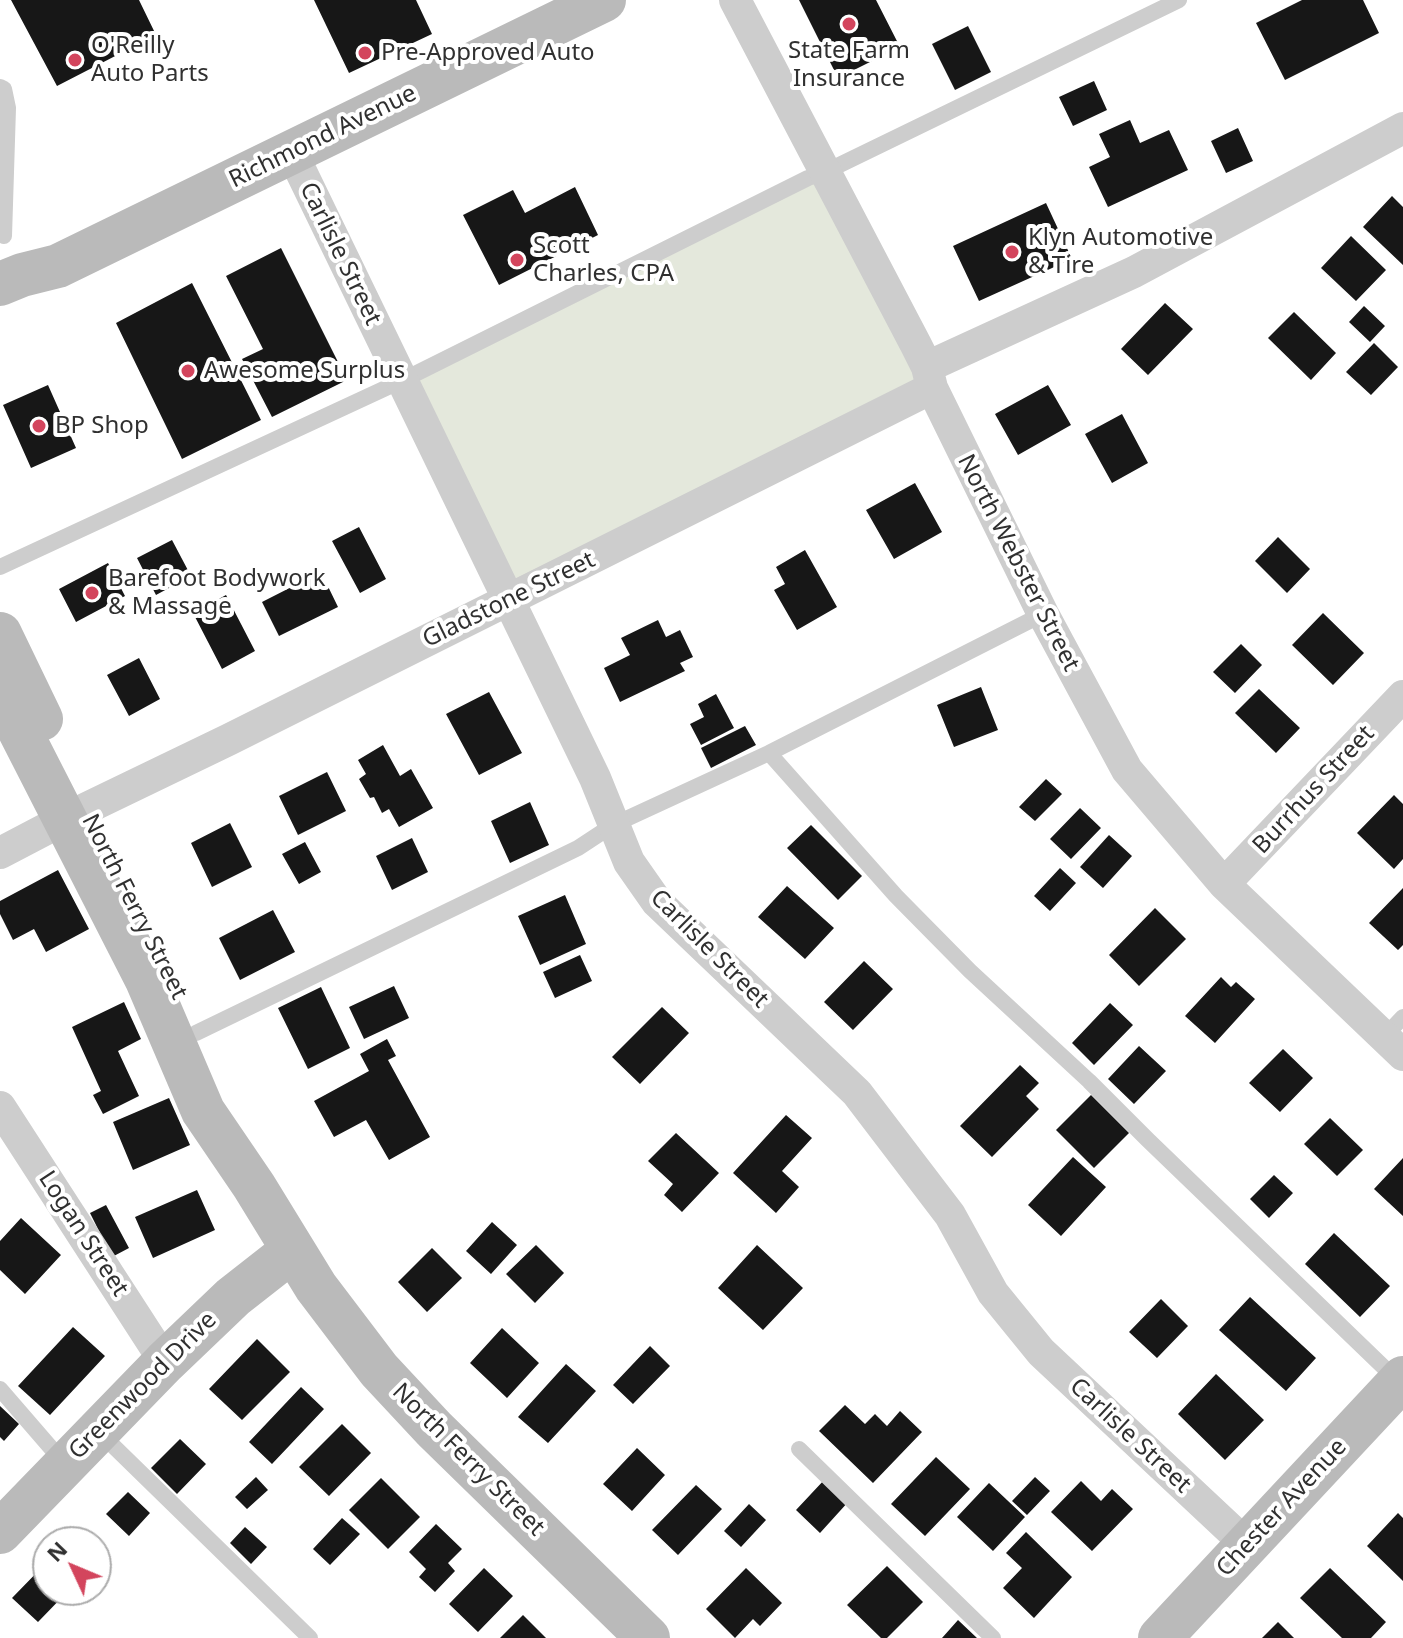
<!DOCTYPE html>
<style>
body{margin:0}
#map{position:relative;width:1403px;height:1638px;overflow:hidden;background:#fff;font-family:"Noto Sans",sans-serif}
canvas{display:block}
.north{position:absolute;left:32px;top:1526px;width:80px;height:80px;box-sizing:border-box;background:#fff;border:2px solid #acacac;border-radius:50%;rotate:314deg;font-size:22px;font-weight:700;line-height:32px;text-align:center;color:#303030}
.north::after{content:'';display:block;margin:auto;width:28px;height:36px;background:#d3455d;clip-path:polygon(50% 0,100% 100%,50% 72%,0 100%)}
</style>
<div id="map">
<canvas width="1403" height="1638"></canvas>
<div class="north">N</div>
</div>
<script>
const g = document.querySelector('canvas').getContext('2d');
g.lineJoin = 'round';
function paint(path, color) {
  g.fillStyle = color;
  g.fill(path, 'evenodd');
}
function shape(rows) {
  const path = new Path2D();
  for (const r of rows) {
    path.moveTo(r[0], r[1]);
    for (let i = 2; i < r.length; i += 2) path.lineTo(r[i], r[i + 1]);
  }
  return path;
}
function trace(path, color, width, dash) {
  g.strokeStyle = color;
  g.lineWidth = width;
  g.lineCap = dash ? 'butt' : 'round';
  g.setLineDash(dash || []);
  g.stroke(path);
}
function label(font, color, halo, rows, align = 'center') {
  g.font = font + ' "Noto Sans",sans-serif';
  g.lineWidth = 8;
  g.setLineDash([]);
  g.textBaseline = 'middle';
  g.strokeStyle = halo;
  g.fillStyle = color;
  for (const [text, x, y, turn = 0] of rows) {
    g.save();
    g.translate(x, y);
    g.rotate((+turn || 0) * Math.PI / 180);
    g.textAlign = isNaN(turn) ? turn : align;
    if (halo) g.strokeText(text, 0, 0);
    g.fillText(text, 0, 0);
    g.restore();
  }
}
const green = shape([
 [825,172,932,388,509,600,401,381]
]);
const building = shape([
 [11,0,139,0,156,35,57,86],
 [314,0,416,0,432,34,349,73],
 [799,0,876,0,900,47,838,78],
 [1302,0,1363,0,1379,33,1285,80,1256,23],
 [968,26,991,72,955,90,932,44],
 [1094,81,1107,110,1073,126,1059,97],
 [1130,120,1140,143,1169,130,1188,170,1108,207,1089,167,1110,157,1099,134],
 [1238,128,1253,161,1226,173,1211,141],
 [575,187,598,235,499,285,463,215,513,190,525,213],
 [1392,196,1403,207,1403,265,1363,227],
 [1046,203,1072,259,979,301,953,246],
 [1351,236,1386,270,1356,301,1321,268],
 [281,248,347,380,272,417,242,359,263,349,226,276],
 [192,283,261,420,182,459,116,323],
 [1165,303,1193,329,1148,375,1121,349],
 [1364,306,1385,326,1370,342,1349,322],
 [1294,312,1336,353,1311,380,1268,338],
 [1374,343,1398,367,1371,395,1346,372],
 [48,385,76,448,31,468,3,405],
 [1048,385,1071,425,1018,455,995,414],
 [1122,414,1148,463,1112,483,1085,434],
 [915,483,942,532,894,559,866,510],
 [359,527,386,579,360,593,332,541],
 [1278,537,1310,569,1287,593,1255,561],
 [172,540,191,576,156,595,137,558],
 [805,550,837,607,797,630,774,590,785,584,776,567],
 [108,563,125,596,76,622,59,589],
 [321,572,338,607,279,636,262,602],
 [226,595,255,651,222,669,193,613],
 [1323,613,1364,653,1333,685,1292,645],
 [658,620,666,637,680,630,693,657,680,663,685,671,620,702,604,668,630,655,621,638],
 [1241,644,1262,665,1235,693,1213,672],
 [139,658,160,699,129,716,107,675],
 [981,687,998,730,954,747,937,705],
 [1259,689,1300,728,1276,753,1235,713],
 [489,692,522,753,479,775,446,714],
 [716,694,734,728,701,745,690,724,704,717,698,704],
 [745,726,756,745,711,768,701,748],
 [383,745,400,776,411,769,433,808,399,827,389,809,382,813,374,797,370,798,359,779,366,774,358,760],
 [327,772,346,811,298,835,279,796],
 [1046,779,1062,794,1035,821,1019,807],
 [1394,795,1403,804,1403,859,1394,869,1357,833],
 [530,802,549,845,510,863,491,821],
 [1080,808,1101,828,1071,859,1050,839],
 [230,823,252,867,212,887,191,843],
 [811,825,862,876,838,900,787,848],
 [1109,835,1132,856,1103,888,1080,867],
 [412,838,428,872,392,890,376,856],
 [305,842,321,872,299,884,282,854],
 [1060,868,1076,883,1050,911,1034,896],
 [58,870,89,929,46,952,34,929,13,940,0,914,0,901],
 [787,886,834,928,805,959,758,917],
 [1403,888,1403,945,1398,950,1369,923],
 [565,895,586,944,540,965,518,916],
 [1155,908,1186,939,1139,986,1109,955],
 [273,910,295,952,240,980,219,938],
 [580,955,592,981,555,998,543,972],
 [864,961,893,989,853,1030,824,1002],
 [1221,977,1231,987,1236,982,1255,999,1215,1043,1185,1016],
 [394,986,409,1018,364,1039,349,1007],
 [321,987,350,1048,308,1069,278,1008],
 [124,1002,141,1039,118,1051,139,1096,103,1114,93,1095,101,1091,72,1027],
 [1110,1003,1133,1025,1094,1065,1072,1043],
 [662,1007,689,1033,640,1084,612,1057],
 [387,1039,396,1056,388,1060,430,1137,389,1160,366,1120,334,1137,314,1101,369,1071,360,1054],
 [1139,1046,1166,1071,1134,1104,1108,1079],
 [1283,1049,1313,1078,1280,1112,1249,1083],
 [1020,1065,1039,1083,1026,1096,1039,1109,992,1157,960,1126],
 [1091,1095,1129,1133,1094,1168,1056,1130],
 [169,1098,190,1145,133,1170,113,1122],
 [786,1115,812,1138,782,1171,799,1187,776,1213,733,1173],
 [1330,1118,1363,1150,1337,1176,1304,1144],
 [676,1133,719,1173,682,1212,664,1195,673,1184,648,1161],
 [1073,1157,1106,1187,1061,1236,1028,1205],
 [1403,1158,1403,1216,1374,1189],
 [1274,1175,1293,1193,1269,1218,1250,1199],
 [197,1190,215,1230,153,1258,135,1217],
 [106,1205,129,1248,112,1257,90,1213],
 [21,1218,61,1255,25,1294,0,1270,0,1241],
 [492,1222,517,1245,491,1274,466,1251],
 [1334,1233,1390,1286,1360,1317,1305,1264],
 [536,1245,564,1273,535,1303,506,1274],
 [757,1245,803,1288,763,1330,718,1288],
 [432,1248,462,1278,427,1312,398,1282],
 [1250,1297,1316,1358,1286,1391,1219,1330],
 [1161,1299,1188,1326,1157,1358,1129,1332],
 [73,1327,105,1356,50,1415,18,1386],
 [502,1328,539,1363,507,1398,470,1363],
 [257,1339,290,1372,242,1420,209,1389],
 [650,1346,670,1366,633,1404,613,1385],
 [566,1364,596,1391,548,1443,518,1417],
 [1216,1374,1264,1420,1225,1460,1178,1414],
 [301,1387,324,1409,272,1464,249,1442],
 [845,1405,865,1424,875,1414,887,1426,900,1411,922,1432,873,1483,819,1431],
 [0,1406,19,1424,4,1441,0,1437],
 [342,1424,371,1453,329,1496,299,1467],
 [180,1439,206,1464,177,1494,151,1468],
 [637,1448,665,1475,632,1511,603,1484],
 [936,1457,970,1489,925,1536,891,1504],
 [256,1477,268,1490,247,1509,235,1497],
 [1035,1477,1050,1491,1027,1515,1012,1501],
 [381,1478,420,1517,388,1549,349,1510],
 [825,1479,849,1501,820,1533,796,1510],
 [1081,1481,1101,1501,1112,1489,1133,1509,1092,1551,1051,1512],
 [989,1483,1025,1517,993,1551,957,1517],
 [696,1485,722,1509,678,1555,652,1530],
 [128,1492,150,1513,129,1536,106,1514],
 [749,1504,766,1520,741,1547,724,1531],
 [1398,1513,1403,1518,1403,1581,1367,1546],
 [342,1518,360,1534,330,1565,313,1549],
 [436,1524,462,1549,448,1563,455,1571,435,1592,419,1577,426,1569,409,1552],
 [245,1527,267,1547,251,1564,230,1543],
 [1026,1532,1072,1577,1034,1618,1003,1588,1022,1568,1006,1553],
 [48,1561,48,1590,69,1590,38,1622,12,1598],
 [887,1566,923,1602,887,1638,881,1638,847,1605],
 [484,1568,513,1596,478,1632,449,1604],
 [746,1568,782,1603,760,1626,753,1619,735,1638,706,1609],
 [1330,1568,1386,1622,1371,1638,1342,1638,1300,1598],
 [523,1615,546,1638,500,1638],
 [958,1620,977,1638,942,1638],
 [1278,1622,1294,1638,1262,1638]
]);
const lane = shape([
 [0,87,4,89,8,108,4,236],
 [0,567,401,381,808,178,825,172,1179,0],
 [769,753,896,896,970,971,1089,1081,1148,1140,1398,1381],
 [196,1033,578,848,613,825,769,753,1043,614],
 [1384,1037,1403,1017],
 [0,1389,64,1463],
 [99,1432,310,1638],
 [799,1449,993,1638]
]);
const street = shape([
 [735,0,916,345,927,367,932,388,1043,614,1127,770,1224,884,1403,1055],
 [292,153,595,778,629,862,657,902,857,1093,950,1215,993,1293,1041,1352,1247,1545],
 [927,367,1134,272,1403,128],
 [85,809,228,740,932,388],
 [0,853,65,819],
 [1224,884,1403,696],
 [0,1107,165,1362]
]);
const secondary = shape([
 [0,284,22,275,58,266,604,0],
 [0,634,41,719],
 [0,692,147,980,203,1111,254,1186,316,1287,379,1370,434,1429,648,1638],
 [0,1532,165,1362,233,1297,293,1250],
 [1160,1638,1403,1378]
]);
const markers = [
 [849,24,8,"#d3455d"],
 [365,53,8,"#d3455d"],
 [75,60,8,"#d3455d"],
 [1012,252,8,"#d3455d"],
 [517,260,8,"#d3455d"],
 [188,371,8,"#d3455d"],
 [39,426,8,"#d3455d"],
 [92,593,8,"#d3455d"]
];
const poiNames = [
 ["O'Reilly",91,46],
 ["Auto Parts",91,74],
 ["State Farm",849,51,"center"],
 ["Insurance",849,79,"center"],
 ["Pre-Approved Auto",381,53],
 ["Klyn Automotive",1028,238],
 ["& Tire",1028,266],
 ["Scott",533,246],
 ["Charles, CPA",533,274],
 ["Awesome Surplus",204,371],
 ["BP Shop",55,426],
 ["Barefoot Bodywork",108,579],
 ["& Massage",108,607]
];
const streetNames = [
 ["Richmond Avenue",323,137,-26],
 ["Carlisle Street",340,254,64],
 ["North Webster Street",1018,563,63],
 ["Gladstone Street",509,600,-26],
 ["Burrhus Street",1314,790,-47],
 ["North Ferry Street",134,907,63],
 ["Carlisle Street",709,949,45],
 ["Logan Street",83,1234,57],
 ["Greenwood Drive",143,1386,-45],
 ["Carlisle Street",1130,1436,43],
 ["North Ferry Street",468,1460,45],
 ["Chester Avenue",1282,1508,-47]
];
paint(green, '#e4e8dc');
paint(building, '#171717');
trace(lane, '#cdcdcd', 16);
trace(street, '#cdcdcd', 32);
trace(secondary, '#bababa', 44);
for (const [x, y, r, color] of markers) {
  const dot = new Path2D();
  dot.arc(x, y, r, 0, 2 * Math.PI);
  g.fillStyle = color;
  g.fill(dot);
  trace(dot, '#fff', 3);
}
label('24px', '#303030', '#fff', poiNames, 'left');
label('24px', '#303030', '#fff', streetNames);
</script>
